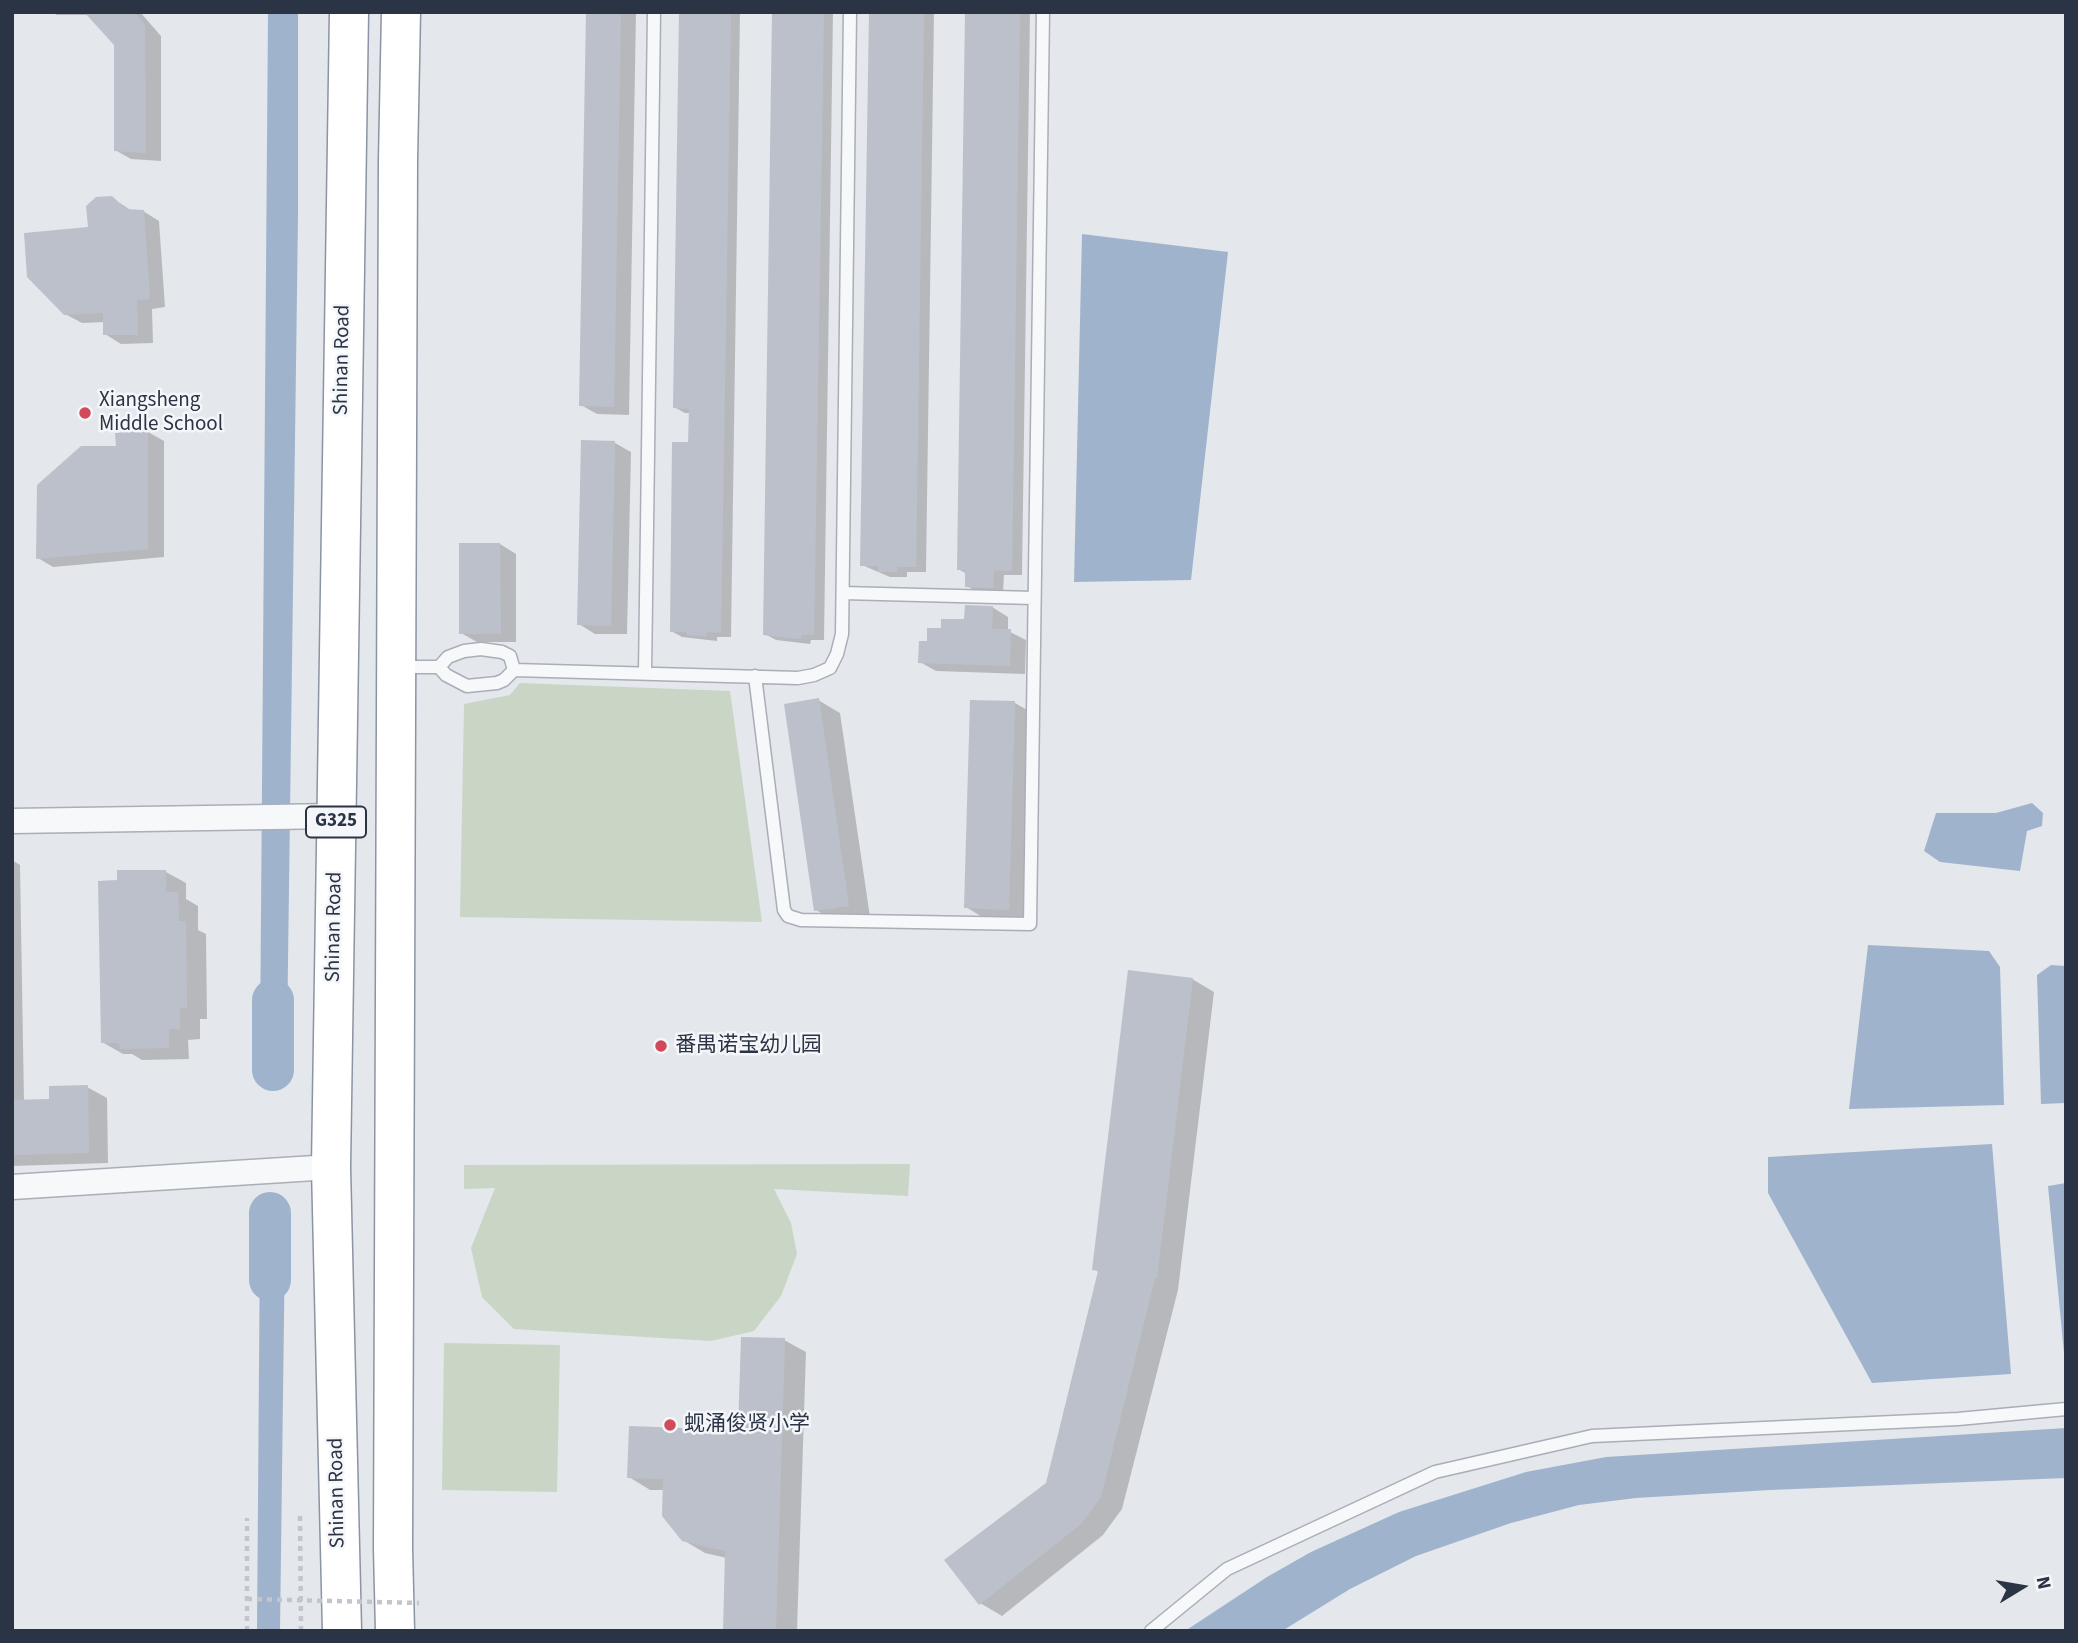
<!DOCTYPE html>
<meta charset="utf-8">
<style>
body{margin:0}
#map{position:relative;width:2078px;height:1643px;overflow:hidden;background:#e4e7ec;font-family:"Source Sans 3",sans-serif}
canvas{display:block}
.frame{position:absolute;inset:0;border:14px solid #2b3445;pointer-events:none}
.north{position:absolute;left:1987px;top:1552px;width:70px;height:70px;-webkit-text-stroke:5px #f4f6f9;paint-order:stroke;rotate:79deg;font-size:19px;font-weight:700;line-height:28px;text-align:center;color:#2b3445}
.north::after{content:'';display:block;margin:auto;width:24px;height:32px;background:#2b3445;clip-path:polygon(50% 0,100% 100%,50% 72%,0 100%)}
</style>
<div id="map">
<canvas width="2078" height="1643"></canvas>
<div class="frame"></div>
<div class="north">N</div>
</div>
<script>
const g = document.querySelector('canvas').getContext('2d');
g.lineJoin = 'round';
function paint(path, color) {
  g.fillStyle = color;
  g.fill(path, 'evenodd');
}
function shape(rows) {
  const path = new Path2D();
  for (const r of rows) {
    path.moveTo(r[0], r[1]);
    for (let i = 2; i < r.length; i += 2) path.lineTo(r[i], r[i + 1]);
  }
  return path;
}
function trace(path, color, width, dash) {
  g.strokeStyle = color;
  g.lineWidth = width;
  g.lineCap = dash ? 'butt' : 'round';
  g.setLineDash(dash || []);
  g.stroke(path);
}
function label(font, color, halo, rows, align = 'center') {
  g.font = font + ' "Source Sans 3","Noto Sans SC",sans-serif';
  g.lineWidth = 5;
  g.setLineDash([]);
  g.textBaseline = 'middle';
  g.strokeStyle = halo;
  g.fillStyle = color;
  for (const [text, x, y, turn = 0] of rows) {
    g.save();
    g.translate(x, y);
    g.rotate((+turn || 0) * Math.PI / 180);
    g.textAlign = isNaN(turn) ? turn : align;
    if (halo) g.strokeText(text, 0, 0);
    g.fillText(text, 0, 0);
    g.restore();
  }
}
const green = shape([
 [520,683,730,691,762,922,460,917,464,704,510,695],
 [910,1164,908,1196,774,1189,791,1223,797,1254,781,1296,754,1331,711,1341,514,1329,482,1297,471,1248,495,1188,464,1189,464,1165],
 [444,1343,560,1345,557,1492,442,1490]
]);
const water = shape([
 [268,12,298,12,298,216,287,1037,272,1057,260,1042],
 [1082,234,1228,252,1191,580,1074,582],
 [2032,803,2043,813,2042,826,2027,831,2020,871,1940,862,1924,851,1936,813,1996,813],
 [1868,945,1989,951,2000,967,2004,1105,1849,1109],
 [2051,965,2066,966,2066,1103,2041,1104,2037,975],
 [1992,1144,2011,1374,1872,1383,1768,1193,1768,1157],
 [2066,1183,2066,1374,2048,1186],
 [270,1225,285,1238,280,1631,257,1631,260,1236],
 [2066,1428,2066,1478,1770,1490,1636,1498,1579,1505,1511,1523,1416,1556,1350,1589,1282,1631,1185,1631,1267,1577,1311,1552,1399,1512,1526,1472,1606,1457]
]);
const shadow = shape([
 [51,12,140,12,161,36,161,161,131,159,115,150,116,44,88,15,57,15],
 [588,12,636,12,629,415,597,414,581,405],
 [680,12,740,12,731,637,717,637,717,641,682,637,671,631,690,444,690,413,685,413,674,407],
 [774,12,833,12,824,640,811,640,810,644,776,640,765,634],
 [871,12,934,12,926,572,907,572,907,577,890,577,862,565],
 [967,12,1030,12,1022,575,1004,575,1003,593,977,592,967,586,967,574,958,569],
 [112,198,132,211,143,211,159,221,165,307,152,309,153,343,121,344,105,334,105,322,82,323,65,314,89,229],
 [148,432,164,441,164,557,53,567,38,558,118,448],
 [615,443,631,452,627,634,595,634,579,624],
 [500,544,516,554,516,642,477,642,461,633],
 [992,607,1008,617,1008,631,1026,640,1025,674,936,671,920,662,928,643,942,630,966,621],
 [818,700,840,713,870,917,837,922,816,910],
 [1015,703,1036,715,1030,921,987,920,966,907],
 [12,860,20,865,24,1101,51,1101,87,1087,107,1098,108,1163,12,1166],
 [166,872,186,883,186,899,198,906,198,930,206,934,207,1019,200,1019,200,1039,188,1040,189,1059,142,1060,132,1054,123,1054,102,1042,119,882],
 [1192,979,1214,992,1178,1290,1122,1509,1103,1535,1002,1616,980,1603,1048,1485,1100,1273,1094,1269],
 [784,1340,806,1352,797,1631,725,1631,727,1558,705,1553,683,1540,665,1490,650,1490,629,1477,739,1432]
]);
const river = shape([
 [273,1070,273,1000],
 [270,1280,270,1213]
]);
const building = shape([
 [84,12,134,12,145,25,146,153,114,151,114,45],
 [586,12,621,12,614,407,579,406],
 [679,12,731,12,721,633,707,632,707,636,687,635,687,632,670,632,672,442,688,442,689,409,673,408],
 [772,12,824,12,814,635,801,635,801,639,763,635],
 [869,12,924,12,916,567,897,567,897,572,878,572,878,566,860,566],
 [965,12,1020,12,1012,571,994,570,993,588,965,587,965,570,957,570],
 [112,196,126,209,144,210,150,299,137,300,138,335,103,335,103,313,64,315,27,277,24,233,88,227,86,206,96,197],
 [148,430,148,549,36,559,37,485,81,446,116,446,115,433],
 [581,440,615,441,611,626,577,625],
 [459,543,500,543,501,634,459,634],
 [965,605,993,606,992,629,1011,629,1010,666,918,663,919,641,927,641,927,628,941,628,941,619,964,619],
 [819,698,849,906,814,911,784,704],
 [970,700,1015,701,1009,910,964,908],
 [117,870,166,870,166,892,178,892,179,921,186,921,187,1008,180,1008,180,1029,169,1029,169,1048,120,1049,119,1043,101,1043,98,881,117,880],
 [1128,970,1193,978,1157,1278,1155,1278,1101,1497,1081,1524,979,1605,944,1560,1046,1483,1098,1271,1092,1270],
 [88,1085,89,1153,12,1155,12,1100,49,1099,49,1086],
 [741,1337,785,1338,776,1631,723,1631,725,1551,682,1541,662,1516,663,1479,627,1478,629,1426,738,1430]
]);
const path = shape([
 [300,1516,301,1631],
 [247,1631,247,1518]
]);
const service = shape([
 [843,593,1034,598],
 [481,649,502,652,510,656,514,670,504,680,497,683,467,686,446,675,439,667,448,657,464,651,481,649],
 [401,667,439,667],
 [514,670,798,678,814,675,830,668,837,654,842,634,850,12],
 [645,673,654,12],
 [755,676,784,910,788,916,801,920,1030,924,1043,12],
 [1151,1631,1227,1569,1435,1472,1592,1436,1958,1419,2066,1409]
]);
const minor = shape([
 [12,821,336,816],
 [12,1187,331,1167]
]);
const trunk = shape([
 [342,1631,331,1167,349,12],
 [395,1631,393,1548,398,160,401,12]
]);
const pathBridge = shape([
 [247,1599,419,1603]
]);
const markers = [
 [85,413,7,"#d1495b"],
 [661,1046,7,"#d1495b"],
 [670,1425,7,"#d1495b"]
];
const shields = [
 [336,822,60]
];
const shieldNames = [
 ["G325",336,822]
];
const streetNames = [
 ["Shinan Road",343,360,-89],
 ["Shinan Road",335,927,-89],
 ["Shinan Road",338,1493,-91]
];
const poiNames = [
 ["Xiangsheng",99,401],
 ["Middle School",99,425],
 ["番禺诺宝幼儿园",675,1046],
 ["蚬涌俊贤小学",684,1425]
];
paint(green, '#c9d6c5');
paint(water, '#9fb4cc');
paint(shadow, '#0003');
trace(river, '#9fb4cc', 42);
paint(building, '#bbc0ca');
trace(service, '#a9aeb7', 15);
trace(minor, '#a9aeb7', 27);
trace(trunk, '#8b94a3', 41);
trace(path, '#c2c5cb', 4.5, [5, 5]);
trace(service, '#f7f8fa', 12);
trace(minor, '#f7f8fa', 24);
trace(trunk, '#fff', 38);
trace(pathBridge, '#c2c5cb', 4.5, [5, 5]);
for (const [x, y, r, color] of markers) {
  const dot = new Path2D();
  dot.arc(x, y, r, 0, 2 * Math.PI);
  g.fillStyle = color;
  g.fill(dot);
  trace(dot, '#f4f6f9', 2.5);
}
for (const [x, y, w] of shields) {
  const box = new Path2D();
  box.roundRect(x - w / 2, y - 15.5, w, 31, 5);
  g.fillStyle = '#f4f6f9';
  g.fill(box);
  trace(box, '#2b3445', 2);
}
label('bold 19px', '#2b3445', null, shieldNames);
label('21px', '#2b3445', '#f4f6f9', streetNames);
label('21px', '#2b3445', '#f4f6f9', poiNames, 'left');
</script>
